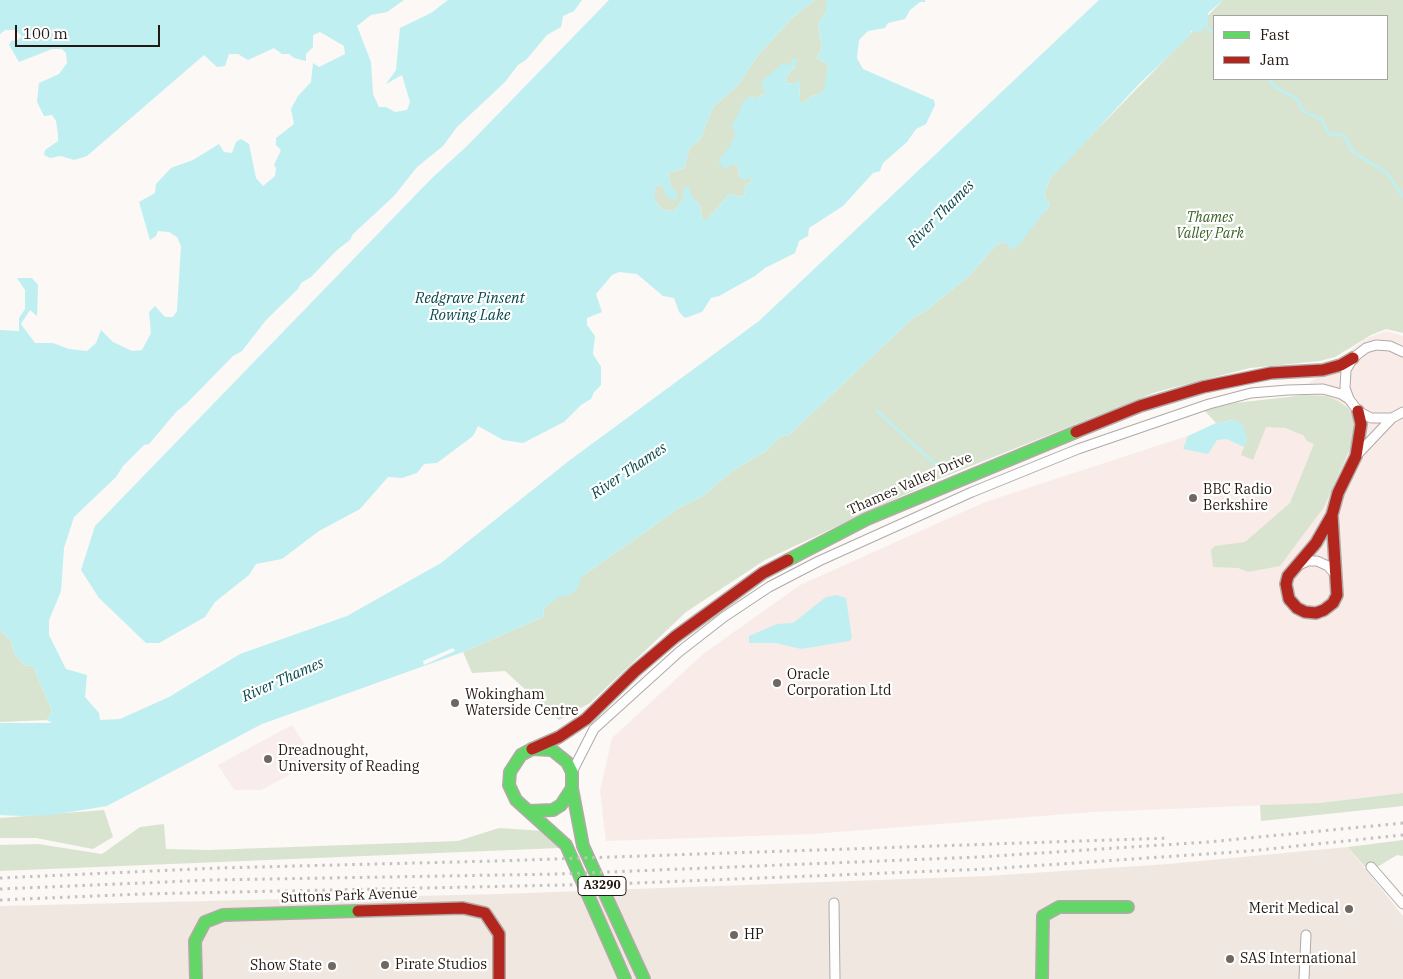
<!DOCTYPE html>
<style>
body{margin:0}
#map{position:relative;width:1403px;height:979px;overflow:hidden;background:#fbf8f6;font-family:"IBM Plex Serif",serif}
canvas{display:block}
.legend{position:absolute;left:1213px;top:15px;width:175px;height:65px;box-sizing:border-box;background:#fff;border:1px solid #a7a3a0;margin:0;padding:6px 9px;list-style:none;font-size:15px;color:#241912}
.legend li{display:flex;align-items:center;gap:10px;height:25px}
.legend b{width:25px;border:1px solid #a7a3a0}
.scale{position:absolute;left:15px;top:25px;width:145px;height:22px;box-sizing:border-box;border:2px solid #241912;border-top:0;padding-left:6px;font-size:15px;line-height:18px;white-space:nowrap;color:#241912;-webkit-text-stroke:4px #fff;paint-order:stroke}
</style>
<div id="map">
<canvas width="1403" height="979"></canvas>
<ul class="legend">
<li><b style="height:6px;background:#63d668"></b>Fast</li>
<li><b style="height:6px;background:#b3261e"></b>Jam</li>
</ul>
<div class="scale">100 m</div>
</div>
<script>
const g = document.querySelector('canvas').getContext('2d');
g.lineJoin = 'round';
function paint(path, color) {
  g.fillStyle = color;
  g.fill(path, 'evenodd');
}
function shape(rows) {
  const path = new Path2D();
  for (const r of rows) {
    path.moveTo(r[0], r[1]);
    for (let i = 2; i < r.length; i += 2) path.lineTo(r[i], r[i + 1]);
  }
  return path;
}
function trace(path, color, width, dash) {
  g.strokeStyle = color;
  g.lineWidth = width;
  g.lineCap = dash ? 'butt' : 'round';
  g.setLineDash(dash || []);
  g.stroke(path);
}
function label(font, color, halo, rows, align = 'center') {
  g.font = font + ' "IBM Plex Serif",serif';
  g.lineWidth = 4.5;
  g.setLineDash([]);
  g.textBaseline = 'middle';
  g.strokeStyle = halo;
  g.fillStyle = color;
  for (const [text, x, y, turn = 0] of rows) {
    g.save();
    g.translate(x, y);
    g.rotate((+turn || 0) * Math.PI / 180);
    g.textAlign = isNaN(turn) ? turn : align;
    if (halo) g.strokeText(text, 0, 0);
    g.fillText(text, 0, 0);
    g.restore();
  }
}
const commercial = shape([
 [1386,331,1403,336,1403,793,1319,803,1094,812,812,834,606,841,600,791,612,738,703,654,800,585,985,502,1282,405,1365,339]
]);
const built = shape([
 [1348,847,1403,916,1403,979,0,979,0,906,500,894,987,876,1168,864]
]);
const education = shape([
 [292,725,310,752,293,773,261,790,234,790,218,765]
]);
const green = shape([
 [815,0,826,0,826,12,818,24,822,47,817,58,828,65,825,89,819,94,812,96,805,102,800,102,799,80,794,84,787,83,786,76,795,67,790,65,765,93,756,98,748,97,736,137,733,164,738,166,739,177,750,176,752,182,746,184,744,195,739,197,729,194,708,219,702,219,700,205,693,199,687,187,683,190,683,199,674,211,662,210,655,200,655,187,659,185,664,188,671,186,668,173,684,168,690,147,700,140,713,107,737,86,759,54,793,17],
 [1223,0,1403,0,1403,333,1386,329,1371,335,1335,357,1320,361,1250,368,1156,392,936,480,765,560,686,612,590,703,559,720,505,671,472,673,463,652,543,617,544,608,581,577,679,508,703,496,732,471,766,451,780,437,789,435,915,316,923,313,969,276,996,245,1004,242,1008,244,1046,210,1050,205,1044,194,1051,177],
 [1214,16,1387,16,1387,79,1214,79],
 [1305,395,1327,396,1338,401,1348,408,1358,423,1357,433,1324,507,1280,566,1248,572,1238,568,1213,567,1211,550,1215,546,1245,542,1290,503,1314,444,1307,441,1303,435,1285,428,1266,427,1253,460,1241,455,1247,439,1233,420,1216,423,1204,410,1235,403],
 [0,630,11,641,14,653,24,665,33,666,52,711,47,720,0,722],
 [1403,793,1403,806,1261,821,1260,805,1319,803],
 [104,810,113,837,93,849,36,838,0,838,0,818],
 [164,824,166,849,209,850,458,841,499,828,544,831,559,848,0,871,0,845,38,844,102,854,140,827],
 [1403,840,1403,856,1397,855,1377,867,1365,867,1348,847]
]);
const water = shape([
 [0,0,404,0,387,12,371,15,357,26,371,62,373,94,379,107,386,107,395,112,407,110,410,102,402,75,386,84,396,70,400,28,431,13,448,0,582,0,574,11,563,16,561,27,547,35,526,60,518,65,505,82,457,127,443,146,417,167,394,196,353,234,350,240,337,250,311,277,301,283,298,289,266,320,242,351,233,356,186,404,177,411,149,444,144,445,123,466,116,477,74,517,64,548,61,591,49,620,49,635,66,669,87,675,85,697,99,713,100,720,120,719,169,697,240,654,347,616,441,563,570,460,759,321,1099,0,1223,0,1208,13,1208,24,1200,32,1191,31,1190,36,1139,84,1067,162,1051,177,1044,194,1050,205,1018,246,1012,250,1004,242,996,245,969,276,923,313,915,316,789,435,780,437,766,451,732,471,703,496,679,508,581,577,579,586,570,595,559,597,544,608,543,617,463,652,262,724,107,806,52,815,23,816,0,815,0,723,52,723,47,720,52,711,33,666,24,665,14,653,11,641,0,630,0,330,19,331,19,318,25,309,25,290,17,278,32,278,38,285,37,316,30,310,21,324,35,343,53,343,69,349,87,351,96,343,101,330,113,342,132,351,142,350,151,333,149,312,155,306,165,317,173,317,177,311,181,246,177,237,169,232,158,231,156,236,150,240,139,202,155,193,156,184,171,168,193,160,219,144,224,152,232,153,236,142,241,139,249,144,256,178,263,186,275,176,276,168,274,165,281,150,276,145,276,138,294,124,291,109,298,96,311,82,313,63,319,67,345,54,344,46,320,32,313,35,313,47,306,54,306,61,294,58,289,54,282,54,274,48,248,60,238,54,229,54,225,66,217,67,204,55,87,156,74,160,61,156,50,158,44,155,45,150,58,141,58,134,56,121,52,115,44,116,37,102,39,83,59,74,67,63,66,53,62,49,52,49,19,62,9,45,11,41,18,40,22,36,15,30,5,30,0,34],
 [609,0,815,0,793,17,759,54,737,86,713,107,700,140,690,147,684,168,668,173,671,186,677,192,677,199,672,200,665,195,664,188,659,185,655,187,655,200,662,210,674,211,683,199,683,190,688,186,693,199,700,205,702,219,708,219,729,194,739,197,744,195,746,184,752,182,750,177,744,180,739,177,738,166,733,164,725,169,718,162,730,146,732,139,736,137,732,126,744,101,748,97,756,98,765,93,761,82,783,63,790,65,792,59,797,58,795,67,786,76,787,83,794,84,799,79,800,102,805,102,812,96,819,94,824,89,828,65,817,58,822,47,818,24,826,12,826,0,925,0,925,2,920,2,910,10,905,19,888,23,885,28,868,31,859,40,857,58,863,69,934,100,935,105,926,124,916,129,907,142,883,163,880,171,873,173,843,206,809,228,808,236,799,241,795,253,765,268,755,276,719,296,711,298,702,312,685,318,679,312,674,298,663,296,637,274,619,272,612,275,596,294,602,312,587,318,587,325,595,336,593,354,601,367,601,385,594,392,591,399,581,405,564,422,523,443,503,440,478,426,473,436,437,463,424,464,417,473,402,478,388,477,360,509,319,531,282,559,256,564,249,575,215,602,205,617,159,643,146,643,99,598,81,570,95,526,432,178,467,146],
 [1233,420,1243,424,1247,439,1244,447,1227,439,1217,440,1208,454,1183,449,1188,436,1216,423],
 [837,595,846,598,852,638,849,641,801,649,776,643,749,643,749,636,777,624,793,623,826,597]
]);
const pier = shape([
 [453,648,455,651,424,665,423,661]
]);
const stream = shape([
 [1204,24,1214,34],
 [1269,79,1276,88,1297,99,1303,111,1321,119,1329,134,1344,135,1353,152,1387,173,1403,197],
 [876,410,943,471]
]);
const street = shape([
 [1403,352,1390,346,1376,345,1366,348,1353,358,1346,370,1345,388,1349,399,1358,411,1371,418,1392,418,1403,412],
 [1356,456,1392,418],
 [1297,566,1308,561,1317,561,1328,566,1334,573],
 [572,772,594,729,679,652,724,617,769,587,819,561,972,492,1078,449,1209,404,1251,393,1288,390,1323,389,1341,394,1349,399],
 [1371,867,1403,904],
 [834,903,835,979],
 [1304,979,1306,935]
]);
const fast = shape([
 [788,560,867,519,1076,432],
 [572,788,583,846,644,979],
 [529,811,553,810,561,805,572,788,572,772,567,762,552,750,532,749,521,755,510,772,509,785,516,800,566,845,625,979],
 [196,979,195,941,205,922,223,915,358,911],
 [1042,979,1043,916,1059,907,1128,907]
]);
const jam = shape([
 [1076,432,1140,406,1203,387,1271,373,1323,370,1341,365,1353,358],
 [1332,515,1337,595,1333,603,1324,610,1316,613,1305,612,1297,608,1289,599,1286,584,1288,576,1316,543,1332,515,1338,493,1356,456,1361,424,1358,411],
 [532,749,559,737,586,719,635,671,675,637,763,573,788,560],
 [358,911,463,908,485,913,499,934,499,979]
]);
const rail = shape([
 [0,878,218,868,495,861,1169,838],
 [0,889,212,880,559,874,979,857,1208,842,1403,823],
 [0,900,141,894,611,884,987,869,1249,851,1403,835]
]);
const markers = [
 [1193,498,5,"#6f6762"],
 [777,683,5,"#6f6762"],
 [455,703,5,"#6f6762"],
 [268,759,5,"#6f6762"],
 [1349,909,5,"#6f6762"],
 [734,935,5,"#6f6762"],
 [1230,959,5,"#6f6762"],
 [385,965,5,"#6f6762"],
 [332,966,5,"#6f6762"]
];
const shields = [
 [602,886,48]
];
const shieldNames = [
 ["A3290",602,886]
];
const parkNames = [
 ["Thames",1210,218],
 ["Valley Park",1210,234]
];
const streetNames = [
 ["Thames Valley Drive",910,484,-24],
 ["Suttons Park Avenue",349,896,-2]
];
const poiNames = [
 ["BBC Radio",1203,490],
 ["Berkshire",1203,506],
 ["Oracle",787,675],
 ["Corporation Ltd",787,691],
 ["Wokingham",465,695],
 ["Waterside Centre",465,711],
 ["Dreadnought,",278,751],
 ["University of Reading",278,767],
 ["Merit Medical",1339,909,"right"],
 ["HP",744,935],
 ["SAS International",1240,959],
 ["Pirate Studios",395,965],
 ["Show State",322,966,"right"]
];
const waterNames = [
 ["River Thames",941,214,-45],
 ["Redgrave Pinsent",470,299],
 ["Rowing Lake",470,316],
 ["River Thames",629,471,-34],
 ["River Thames",283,680,-24]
];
paint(commercial, '#f9ece8');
paint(built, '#f1e7e1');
paint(education, '#f9ecec');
paint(green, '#d8e4d0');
paint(water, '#bfeff1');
paint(pier, '#fbf8f6');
trace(stream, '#bfeff1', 3);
trace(street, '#b1aaa6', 11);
trace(fast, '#b1aaa6', 14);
trace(jam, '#b1aaa6', 14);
trace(street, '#fefefe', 9);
trace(fast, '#63d668', 11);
trace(jam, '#b3261e', 11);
trace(rail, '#c3c2c0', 3, [2.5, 5]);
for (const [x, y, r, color] of markers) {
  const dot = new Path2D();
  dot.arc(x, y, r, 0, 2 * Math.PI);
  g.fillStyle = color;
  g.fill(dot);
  trace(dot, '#fff', 2);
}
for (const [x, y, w] of shields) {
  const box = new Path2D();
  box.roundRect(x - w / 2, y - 9.5, w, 19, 4);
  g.fillStyle = '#fff';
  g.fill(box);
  trace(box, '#241912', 1);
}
label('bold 12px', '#241912', null, shieldNames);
label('italic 14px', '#396124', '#fff', parkNames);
label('14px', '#241912', '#fff', streetNames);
label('14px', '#241912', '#fff', poiNames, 'left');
label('italic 15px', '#04474b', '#fff', waterNames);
</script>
